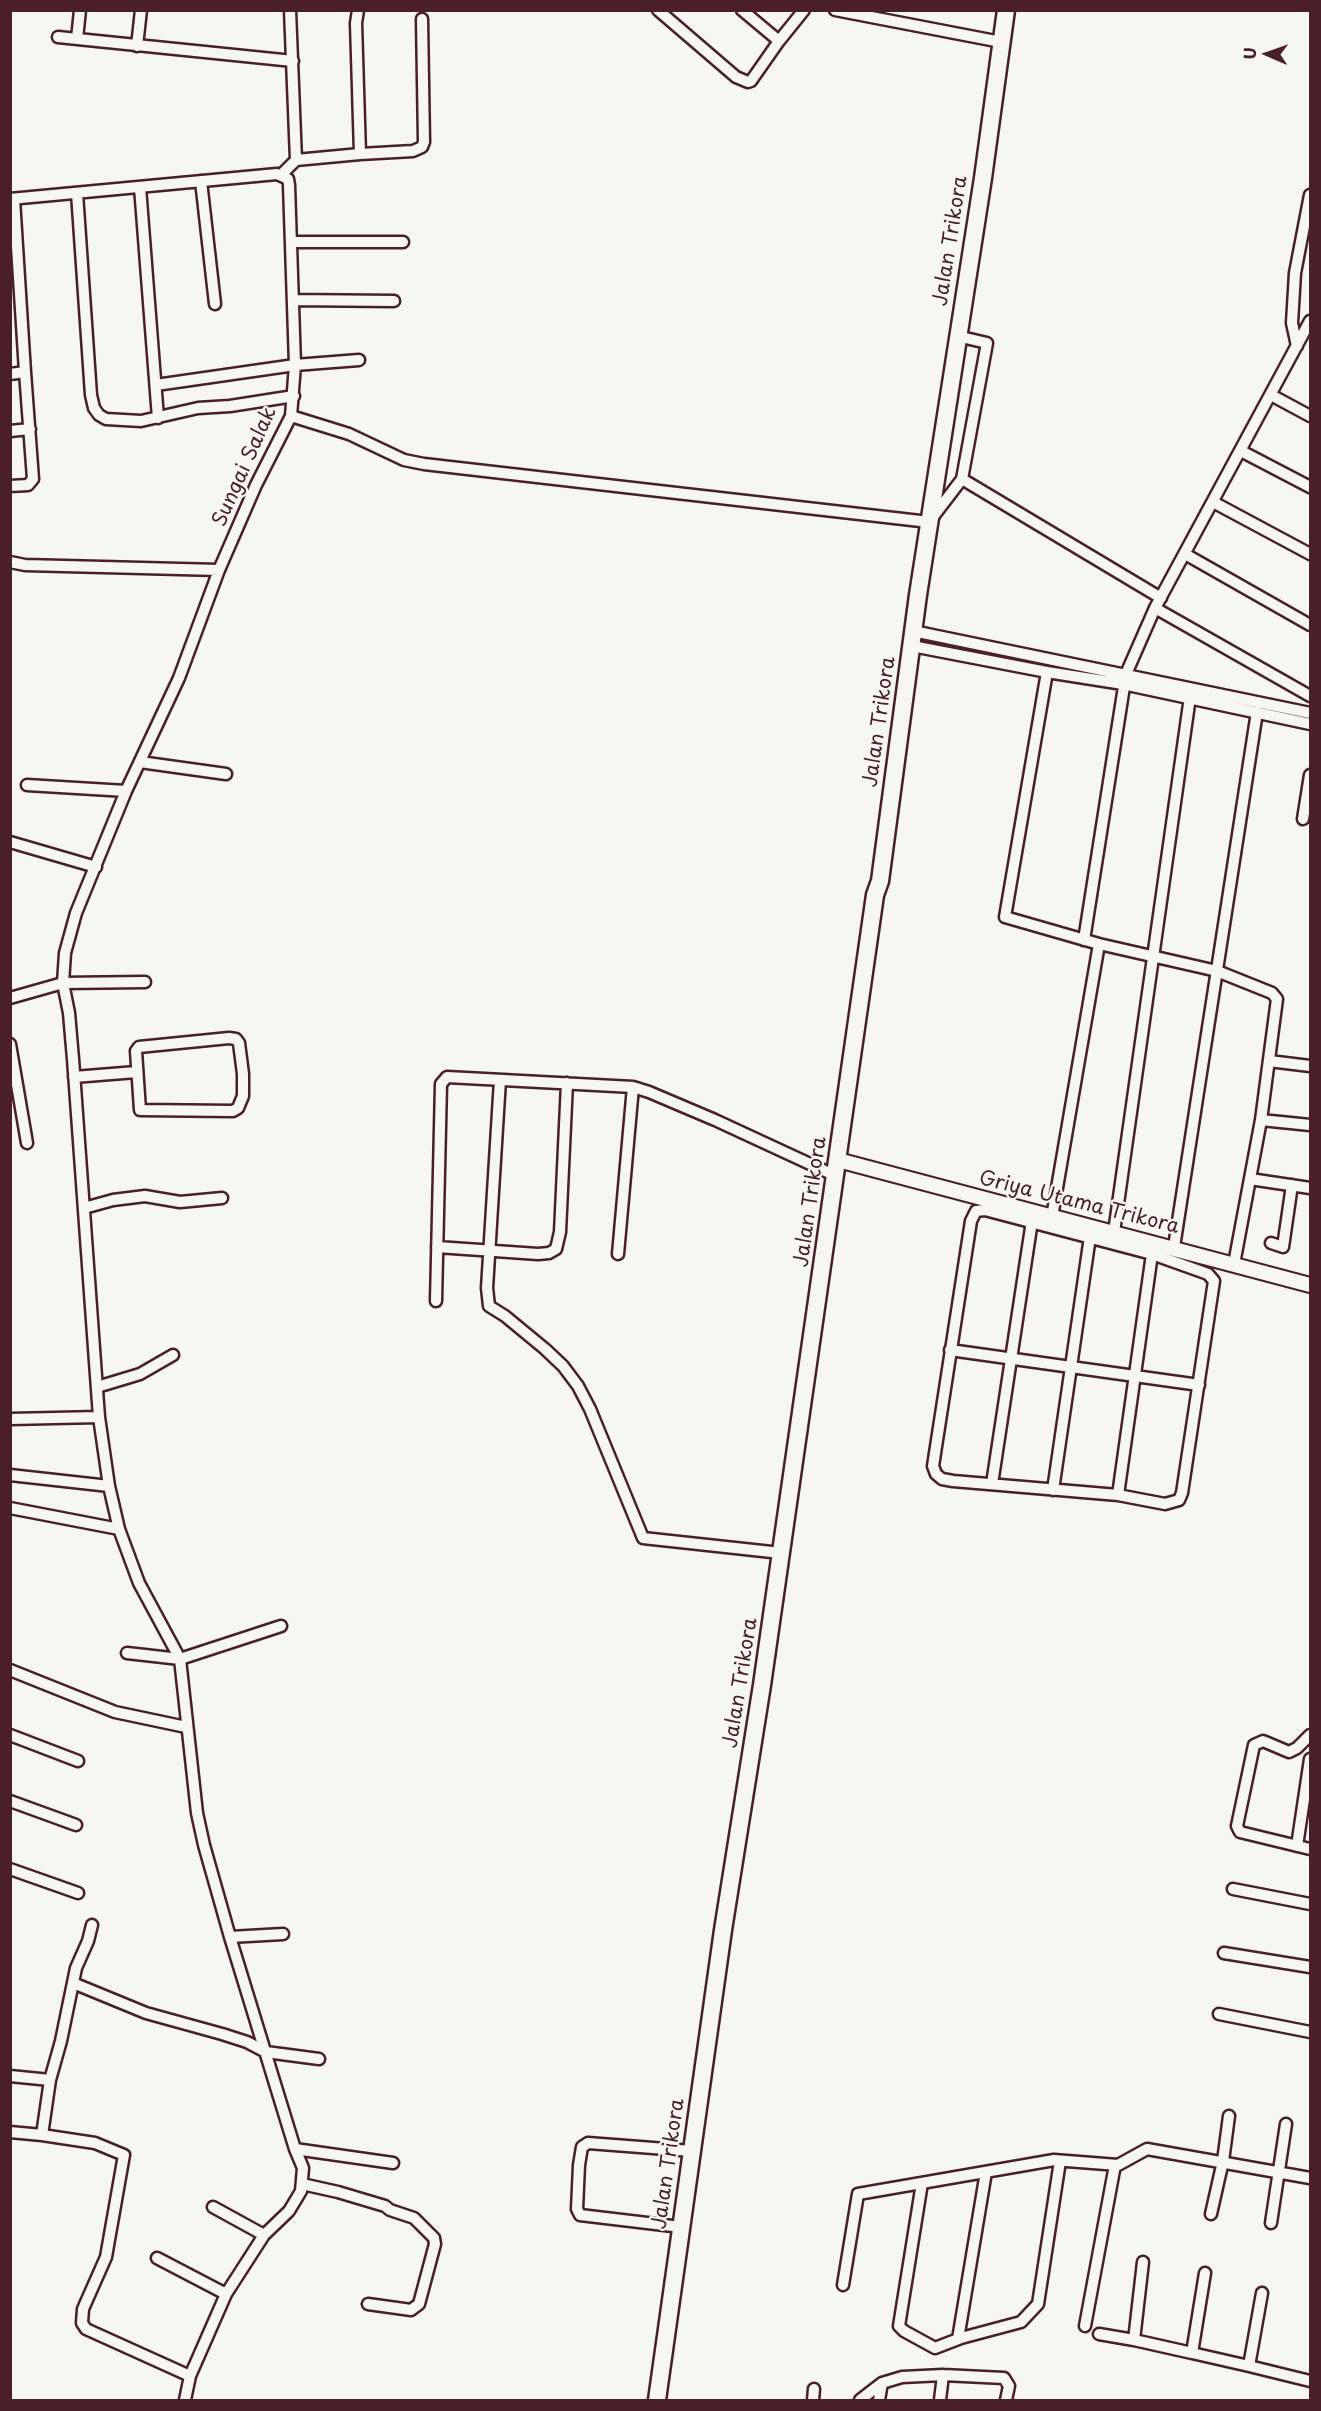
<!DOCTYPE html>
<style>
body{margin:0}
#map{position:relative;width:1321px;height:2411px;overflow:hidden;background:#f6f6f2;font-family:"Playpen Sans",sans-serif}
canvas{display:block}
.frame{position:absolute;inset:0;border:12px solid #4a1f2b;pointer-events:none}
.north{position:absolute;left:1237px;top:24px;width:60px;height:60px;-webkit-text-stroke:4px #f6f6f2;paint-order:stroke;rotate:272deg;font-size:16px;font-weight:700;line-height:24px;text-align:center;color:#4a1f2b}
.north::after{content:'';display:block;margin:auto;width:21px;height:27px;background:#4a1f2b;clip-path:polygon(50% 0,100% 100%,50% 72%,0 100%)}
</style>
<div id="map">
<canvas width="1321" height="2411"></canvas>
<div class="frame"></div>
<div class="north">U</div>
</div>
<script>
const g = document.querySelector('canvas').getContext('2d');
g.lineJoin = 'round';
function shape(rows) {
  const path = new Path2D();
  for (const r of rows) {
    path.moveTo(r[0], r[1]);
    for (let i = 2; i < r.length; i += 2) path.lineTo(r[i], r[i + 1]);
  }
  return path;
}
function trace(path, color, width, dash) {
  g.strokeStyle = color;
  g.lineWidth = width;
  g.lineCap = dash ? 'butt' : 'round';
  g.setLineDash(dash || []);
  g.stroke(path);
}
function label(font, color, halo, rows, align = 'center') {
  g.font = font + ' "Playpen Sans",sans-serif';
  g.lineWidth = 4.5;
  g.setLineDash([]);
  g.textBaseline = 'middle';
  g.strokeStyle = halo;
  g.fillStyle = color;
  for (const [text, x, y, turn = 0] of rows) {
    g.save();
    g.translate(x, y);
    g.rotate((+turn || 0) * Math.PI / 180);
    g.textAlign = isNaN(turn) ? turn : align;
    if (halo) g.strokeText(text, 0, 0);
    g.fillText(text, 0, 0);
    g.restore();
  }
}
const minor = shape([
 [290,10,296,160],
 [658,10,736,77,748,82,751,81,779,41,804,10],
 [742,10,779,41],
 [835,10,1001,42],
 [58,37,293,61],
 [77,39,80,10],
 [137,46,141,10],
 [360,154,413,151,422,147,424,142,422,19],
 [282,174,296,160,360,154,356,23,358,10],
 [201,181,215,304],
 [140,187,158,418],
 [77,193,91,395,94,408,99,415,106,419,141,421,198,408,230,406,294,396],
 [10,199,277,174,288,179,289,185,295,365,291,416,256,485,219,570,179,678,126,791,76,913,65,953,63,983,69,1013,73,1059,99,1417,109,1486,119,1529,139,1583,180,1659,197,1813,204,1845,230,1937,295,2149,303,2168,301,2191,289,2211,264,2235,226,2294,190,2376,185,2400],
 [291,242,403,242],
 [293,300,394,301],
 [957,336,987,343,962,479,1161,598],
 [1297,346,1292,323,1295,273,1310,195],
 [10,374,25,372,14,199],
 [156,385,295,365,359,360],
 [1271,395,1310,416],
 [291,416,349,434,404,460,424,464,929,522,962,479],
 [10,431,30,429],
 [1241,451,1310,487],
 [10,486,28,485,33,479,25,372],
 [1213,502,1310,554],
 [1185,554,1310,625],
 [10,562,25,565,219,570],
 [1155,608,1310,696],
 [913,631,1310,713],
 [912,646,1047,672,1123,684,1310,724],
 [1047,672,1005,917,1099,944,1217,971,1272,993,1277,999,1261,1120,1234,1264],
 [140,762,226,774],
 [27,785,126,791],
 [1303,819,1310,775],
 [10,842,96,867],
 [1084,940,1126,674,1155,608,1310,321],
 [10,998,63,983,145,982],
 [229,1038,236,1039,239,1043,243,1074,243,1096,238,1108,233,1111,140,1110,136,1051,139,1047,229,1038],
 [10,1044,27,1143],
 [1269,1061,1310,1066],
 [74,1077,136,1072],
 [500,1080,487,1288,489,1306,505,1316,545,1349,563,1366,578,1386,590,1409,643,1538,781,1553],
 [1261,1120,1310,1125],
 [1250,1179,1310,1188],
 [84,1208,113,1200,145,1196,180,1202,222,1198],
 [985,1210,1152,1254,1208,1274,1214,1281,1182,1493,1179,1500,1165,1504,1118,1495,953,1481,942,1479,936,1474,933,1466,971,1221,976,1211,985,1210],
 [1052,1217,1099,944],
 [1114,1232,1190,697],
 [1271,1243,1283,1247,1292,1185],
 [437,1247,538,1254,549,1253,556,1249,560,1232,567,1083],
 [1174,1247,1257,712],
 [618,1254,633,1087],
 [436,1301,441,1084,447,1077,633,1087,649,1092,715,1120,836,1176],
 [950,1350,1199,1385],
 [97,1387,140,1374,173,1355],
 [10,1419,99,1417],
 [10,1475,109,1486],
 [992,1484,1032,1221],
 [1053,1490,1091,1230],
 [1118,1495,1152,1254],
 [10,1508,119,1529],
 [127,1653,180,1659,281,1626],
 [10,1670,115,1712,186,1727],
 [10,1735,78,1761],
 [1310,1735,1297,1748,1289,1752,1263,1741,1254,1745,1237,1826,1240,1832,1310,1849],
 [10,1801,76,1825],
 [1297,1846,1310,1759],
 [10,1869,78,1893],
 [1233,1889,1310,1904],
 [92,1925,88,1941,76,1968,61,2041,50,2080,42,2135,95,2143,124,2155,106,2257,83,2309,82,2323,86,2329,190,2376],
 [230,1937,283,1934],
 [1224,1953,1310,1967],
 [73,1983,146,2013,222,2034,247,2042,266,2052,319,2059],
 [1219,2014,1310,2032],
 [10,2076,50,2080],
 [10,2132,42,2135],
 [295,2149,393,2163],
 [922,2183,899,2326,904,2331,935,2348,961,2338,1021,2322,1038,2304,1060,2161],
 [302,2184,338,2192,385,2206,390,2210,414,2218,434,2238,435,2244,419,2304,411,2310,368,2304],
 [213,2207,264,2235],
 [1211,2214,1223,2161,1229,2116],
 [1271,2223,1286,2124],
 [681,2227,580,2215,577,2209,579,2165,582,2147,588,2143,692,2151],
 [157,2258,226,2294],
 [1143,2262,1134,2340,1192,2353],
 [1205,2273,1192,2353,1249,2366],
 [843,2285,858,2194,1054,2160,1118,2165,1147,2149,1310,2178],
 [1262,2293,1249,2366,1310,2381],
 [1085,2326,1115,2165],
 [1099,2334,1134,2340],
 [958,2339,986,2172],
 [813,2400,814,2389],
 [860,2400,882,2383,902,2377,943,2375,1004,2378,1009,2386,1006,2400],
 [879,2400,882,2383],
 [940,2400,943,2375]
]);
const tertiary = shape([
 [838,1160,1310,1285]
]);
const primary = shape([
 [657,2400,723,1930,762,1685,875,895,880,881,918,595,983,178,1006,10]
]);
const streetNames = [
 ["Jalan Trikora",951,241,-81],
 ["Sungai Salak",245,467,-66],
 ["Jalan Trikora",880,722,-82],
 ["Jalan Trikora",811,1202,-82],
 ["Griya Utama Trikora",1079,1203,14],
 ["Jalan Trikora",741,1683,-81],
 ["Jalan Trikora",669,2164,-82]
];
trace(minor, '#4a1f2b', 15);
trace(tertiary, '#4a1f2b', 18);
trace(primary, '#4a1f2b', 21);
trace(minor, '#f6f6f2', 10);
trace(tertiary, '#f6f6f2', 14);
trace(primary, '#f6f6f2', 16);
label('20px', '#4a1f2b', '#f6f6f2', streetNames);
</script>
